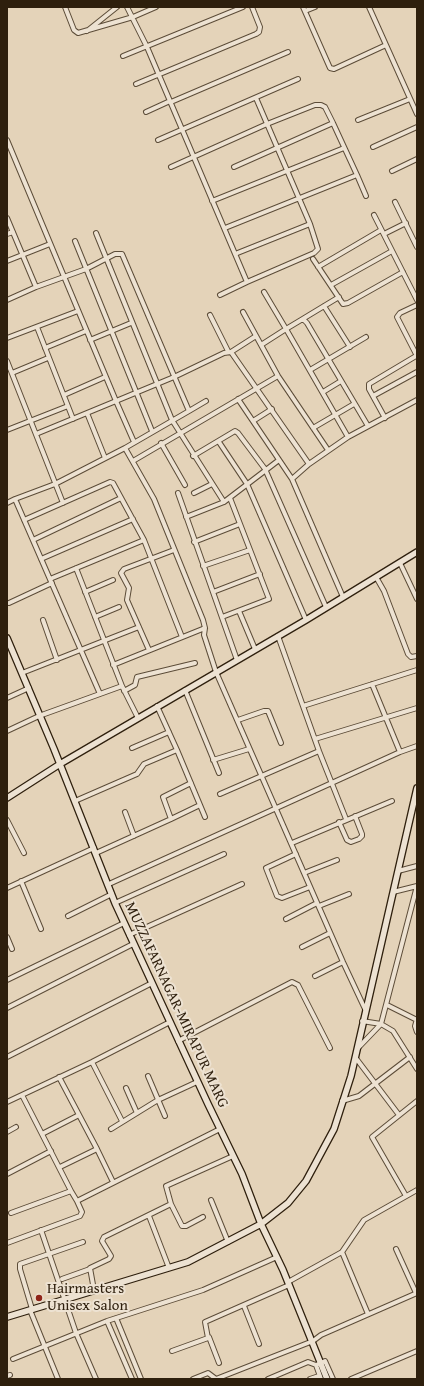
<!DOCTYPE html>
<html>
<head>
<meta charset="utf-8">
<style>
	body { margin:0 }
	#map { position:relative; width:424px; height:1386px; overflow:hidden; background:#e4d3b9; font-family:"Gentium Book Plus",serif }
	canvas { display:block }
	.frame { position:absolute; inset:0; border:8px solid #2e1f0d; pointer-events:none }
</style>
</head>
<body>
<div id="map">
<canvas width="424" height="1386"></canvas>
<div class="frame"></div>
</div>
<script>
const ctx = document.querySelector('canvas').getContext('2d');
ctx.lineJoin = 'round';
const toPath = rows => new Path2D(rows.map(r => 'M' + r).join(''));
function strokePath(path, color, width, dash) { ctx.strokeStyle = color; ctx.lineWidth = width; ctx.lineCap = dash ? 'butt' : 'round'; ctx.setLineDash(dash || []); ctx.stroke(path); }
function write(font, color, halo, rows, align = 'center') {
  ctx.font = font + ' "Gentium Book Plus",serif'; ctx.lineWidth = 4; ctx.setLineDash([]); ctx.textBaseline = 'middle'; ctx.strokeStyle = halo; ctx.fillStyle = color; for (const [text, x, y, turn = 0] of rows) {
    ctx.save(); ctx.translate(x, y); ctx.rotate((+turn || 0) * Math.PI / 180); ctx.textAlign = isNaN(turn) ? turn : align; if (halo) ctx.strokeText(text, 0, 0); ctx.fillText(text, 0, 0); ctx.restore();
  }
}
const minor = toPath([
	[65,7,74,30,78,33,133,17,156,7],
	[127,7,147,47,247,282,314,253,318,249,310,224,256,98],
	[303,7,330,68,334,69,386,45],
	[369,7,417,114],
	[305,11,315,7],
	[87,31,117,7],
	[123,56,243,7],
	[136,84,256,34,259,32,260,27,252,7],
	[171,102,288,52],
	[146,112,170,101],
	[358,120,410,99],
	[7,140,116,401,174,377,224,353,231,352,309,464],
	[158,140,298,79],
	[373,147,417,127],
	[171,167,267,124,315,105,321,105,325,107,333,123],
	[392,171,417,159],
	[357,175,366,196],
	[212,201,344,148],
	[395,202,417,247],
	[374,215,417,300],
	[7,218,36,287],
	[225,228,357,175,333,123,234,167],
	[96,233,172,420,224,502],
	[7,234,13,232],
	[384,234,406,223],
	[75,241,152,431],
	[235,254,310,224],
	[313,259,343,304,348,303,403,272],
	[7,261,50,244],
	[318,267,381,230],
	[331,285,392,251],
	[220,295,247,282],
	[7,300,36,287,86,269,115,254,122,254,189,411,125,448,55,484,15,499],
	[324,306,350,347],
	[243,312,278,376,328,450],
	[210,315,228,351],
	[301,320,339,297],
	[37,327,73,419],
	[7,338,78,311],
	[90,340,131,323],
	[261,345,286,329,264,292],
	[45,348,86,331],
	[231,352,256,336],
	[417,356,397,317,400,313,417,305],
	[7,361,63,503],
	[310,370,366,337],
	[12,373,48,358],
	[323,392,341,381],
	[64,395,105,377],
	[373,396,417,372],
	[238,399,292,479,343,597],
	[189,411,206,401],
	[87,413,105,458],
	[385,418,369,389,369,384,416,356],
	[253,421,272,409],
	[313,428,354,404],
	[7,430,68,406],
	[36,434,116,401,134,442],
	[348,437,286,329,301,320,304,320,307,323,368,426],
	[219,442,247,484,306,620],
	[161,443,185,485],
	[125,448,154,499,203,620,205,628,204,635,216,672,343,962,365,1009],
	[193,456,235,431,238,433,265,469,326,607],
	[133,461,278,376],
	[292,479,309,464,348,437,417,400],
	[178,493,237,660],
	[194,493,212,484],
	[7,503,15,499,100,694],
	[186,517,224,502,279,460],
	[24,520,110,482,113,483,144,540,182,637],
	[33,540,121,498],
	[194,542,240,524],
	[41,559,133,519],
	[400,563,417,599],
	[203,566,250,550],
	[76,568,122,686,138,718],
	[376,577,384,591,408,654,411,657,417,656],
	[50,579,144,540],
	[85,592,113,580],
	[213,592,260,574],
	[9,603,52,583],
	[239,611,255,649],
	[95,617,119,607],
	[222,617,269,599,230,498],
	[43,620,57,660],
	[278,636,319,751,346,819],
	[149,650,127,600,129,588,121,573,124,569,174,550],
	[113,665,205,628],
	[22,673,139,627],
	[185,690,219,773],
	[124,691,135,685,137,677,195,663],
	[7,698,29,688],
	[303,706,417,670],
	[238,720,264,711,268,711,281,743],
	[7,731,39,716,122,686],
	[315,739,417,708],
	[132,748,169,732],
	[177,750,205,817],
	[400,752,417,746],
	[213,760,249,749],
	[191,783,163,797,171,819,200,805],
	[220,794,319,751],
	[75,801,137,774,144,764,177,750,157,706],
	[125,812,134,836],
	[7,820,24,853],
	[339,822,347,840,351,842,359,839,362,836,362,834,355,816],
	[292,843,392,801],
	[96,853,171,819],
	[296,854,266,868,277,896,282,898,310,887],
	[398,871,417,866],
	[304,873,337,860],
	[21,881,41,929],
	[109,884,400,752,372,684],
	[7,888,94,848],
	[393,892,417,886],
	[115,903,224,854],
	[319,906,349,894],
	[68,916,112,894],
	[286,919,317,903],
	[129,935,242,884],
	[7,937,12,949],
	[302,947,330,933],
	[315,976,343,962],
	[7,980,124,923],
	[387,1005,417,1020],
	[7,1008,133,944],
	[417,1019,415,1026,417,1032],
	[362,1021,381,1024,393,1031,417,1069],
	[178,1041,292,982,298,985,300,989,330,1048],
	[358,1048,381,1024,417,886],
	[7,1057,152,983],
	[355,1057,399,1115],
	[92,1062,122,1121],
	[148,1076,165,1116],
	[59,1077,97,1149,60,1167],
	[126,1088,137,1113],
	[22,1095,71,1191],
	[342,1101,359,1096,410,1057],
	[7,1102,92,1062,170,1022],
	[111,1129,158,1100,197,1082],
	[7,1132,16,1127],
	[42,1134,79,1115],
	[97,1149,113,1182],
	[7,1174,51,1151],
	[406,1196,372,1137,417,1101],
	[211,1200,228,1242],
	[11,1213,71,1191,77,1201,220,1129],
	[149,1216,169,1268],
	[203,1217,186,1226,182,1226,171,1204,166,1186,233,1156],
	[41,1230,76,1333,96,1379],
	[7,1243,80,1216,82,1212,77,1201],
	[396,1249,416,1293],
	[342,1252,368,1314],
	[62,1279,90,1269],
	[288,1282,342,1252,364,1220,417,1190],
	[94,1290,90,1268,109,1259,111,1256,102,1241,104,1237,171,1204],
	[244,1306,259,1344],
	[32,1309,20,1269,20,1264,83,1242],
	[30,1310,58,1379],
	[116,1318,141,1379],
	[107,1321,132,1379],
	[209,1337,219,1363],
	[172,1351,208,1338,205,1322,289,1285],
	[13,1359,107,1321,203,1290,277,1257],
	[7,1376,10,1375],
	[193,1379,208,1373,216,1379],
	[216,1379,313,1341,321,1335,417,1293],
	[268,1379,308,1362,316,1365],
	[310,1379,319,1376],
	[321,1379,316,1365,325,1361,333,1379],
	[351,1379,417,1351]
]);
const secondary = toPath([
	[7,638,54,749,115,903,208,1104,242,1174,261,1224,283,1270,327,1379],
	[7,798,60,764,306,620,417,552],
	[7,1317,188,1262,261,1224,288,1203,306,1181,334,1129,351,1076,417,788]
]);
const markers = [
	[39,1298,4,"#8f2418"]
];
const streetNames = [
	["MUZZAFARNAGAR-MIRAPUR MARG",176,1005,65]
];
const poiNames = [
	["Hairmasters",47,1289],
	["Unisex Salon",47,1306]
];
strokePath(minor, '#5c4c38', 6);
strokePath(secondary, '#2e1f0d', 8);
strokePath(minor, '#ede2d2', 4);
strokePath(secondary, '#ede2d2', 5.5);
for (const [x, y, r, color] of markers) { const dot = new Path2D(); dot.arc(x, y, r, 0, 2 * Math.PI); ctx.fillStyle = color; ctx.fill(dot); strokePath(dot, '#ede2d2', 1.5); }
write('15px', '#2e1f0d', '#ede2d2', streetNames);
write('15px', '#2e1f0d', '#ede2d2', poiNames, 'left');
</script>
</body>
</html>
